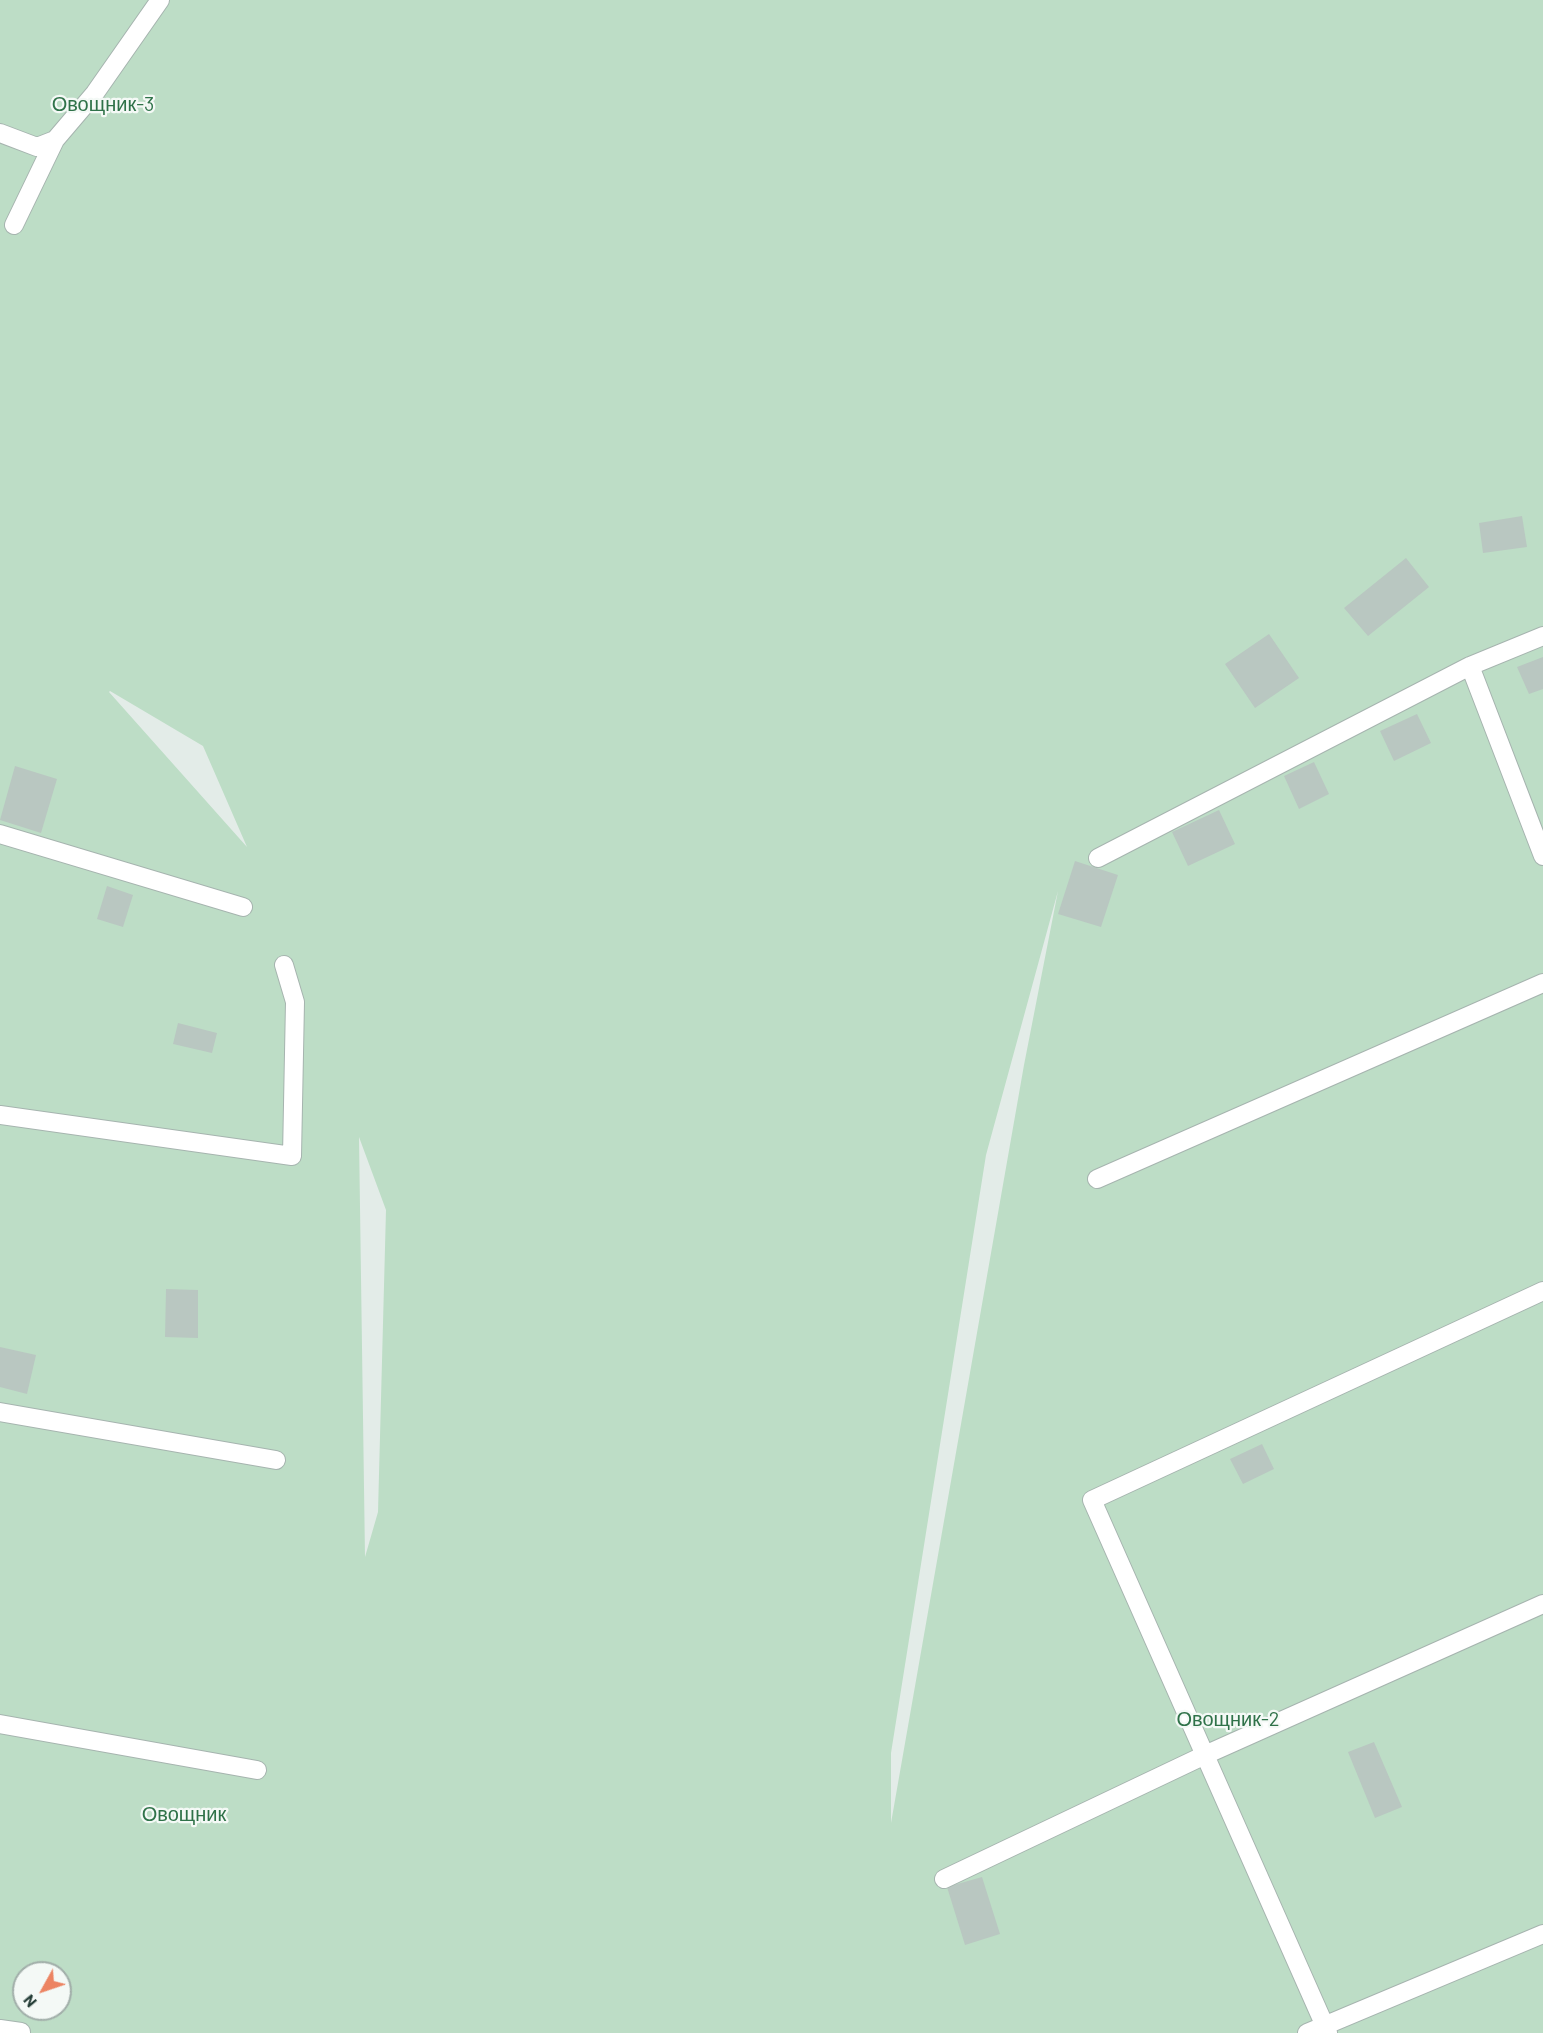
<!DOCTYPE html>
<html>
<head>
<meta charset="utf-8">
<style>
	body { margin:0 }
	#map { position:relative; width:1543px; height:2033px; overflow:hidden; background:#e3ece8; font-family:Barlow,sans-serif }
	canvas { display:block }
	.north { position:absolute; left:12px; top:1961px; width:60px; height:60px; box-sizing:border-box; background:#f4f9f6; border:2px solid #a1aea9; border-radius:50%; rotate:230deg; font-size:16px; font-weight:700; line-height:24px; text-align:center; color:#243d36 }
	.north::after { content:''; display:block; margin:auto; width:21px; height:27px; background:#ec8462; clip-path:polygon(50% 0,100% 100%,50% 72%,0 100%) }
</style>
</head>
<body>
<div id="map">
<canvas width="1543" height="2033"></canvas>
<div class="north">N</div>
</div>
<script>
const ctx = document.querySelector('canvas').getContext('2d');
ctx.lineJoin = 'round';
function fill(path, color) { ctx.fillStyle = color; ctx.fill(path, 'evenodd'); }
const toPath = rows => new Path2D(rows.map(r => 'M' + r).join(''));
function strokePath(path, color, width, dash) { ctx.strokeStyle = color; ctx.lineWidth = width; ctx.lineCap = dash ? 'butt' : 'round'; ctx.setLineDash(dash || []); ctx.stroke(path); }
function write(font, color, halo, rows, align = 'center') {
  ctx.font = font + ' Barlow,sans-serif'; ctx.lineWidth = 4.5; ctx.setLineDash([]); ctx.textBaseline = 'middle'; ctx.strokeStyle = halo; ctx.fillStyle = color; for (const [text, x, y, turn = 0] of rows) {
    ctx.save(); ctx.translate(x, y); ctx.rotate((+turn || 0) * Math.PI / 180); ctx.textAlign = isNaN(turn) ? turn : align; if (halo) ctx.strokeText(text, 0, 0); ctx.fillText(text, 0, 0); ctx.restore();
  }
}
const green = toPath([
	[0,0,1543,0,1543,2033,0,2033],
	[110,691,203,746,247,847,109,692],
	[1058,891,1024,1065,891,1823,891,1753,986,1155],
	[359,1137,386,1210,378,1512,365,1557],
	[24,1973,60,1973,60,2009,24,2009]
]);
const building = toPath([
	[1522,516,1527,547,1483,553,1479,523],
	[1406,558,1429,587,1368,636,1344,608],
	[1269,634,1299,678,1255,708,1225,664],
	[1543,657,1543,689,1529,694,1517,667],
	[1417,714,1431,743,1394,761,1380,731],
	[1314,762,1329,794,1299,809,1284,776],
	[15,766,57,779,41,833,0,820],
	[1219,810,1235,844,1188,866,1172,832],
	[1075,861,1118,875,1101,927,1058,914],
	[107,886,133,895,123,927,97,919],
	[178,1023,217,1033,212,1053,173,1044],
	[166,1289,198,1290,198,1338,165,1337],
	[0,1347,36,1355,27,1394,0,1387],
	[1262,1444,1274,1469,1243,1484,1230,1459],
	[1374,1742,1402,1807,1375,1818,1348,1752],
	[982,1877,1000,1934,965,1945,947,1887]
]);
const service = toPath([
	[0,133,37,147,55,140],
	[14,225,55,140,95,93,160,0],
	[1470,666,1543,856],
	[0,834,243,907],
	[1098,858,1470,666,1543,636],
	[0,1115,292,1156,295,1002,284,965],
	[1097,1179,1543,983],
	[0,1412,276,1460],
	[0,1724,257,1770],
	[944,1879,1205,1755,1543,1604],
	[0,2029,21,2032],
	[1307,2033,1543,1934],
	[1328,2033,1092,1500,1543,1291]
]);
const parkNames = [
	["Овощник-3",103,104],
	["Овощник-2",1228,1719],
	["Овощник",184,1814]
];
fill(green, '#bdddc6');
fill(building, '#b9c7c1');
strokePath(service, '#a6b4af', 20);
strokePath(service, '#fff', 18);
write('20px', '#2f7249', '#f4f9f6', parkNames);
</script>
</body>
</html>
